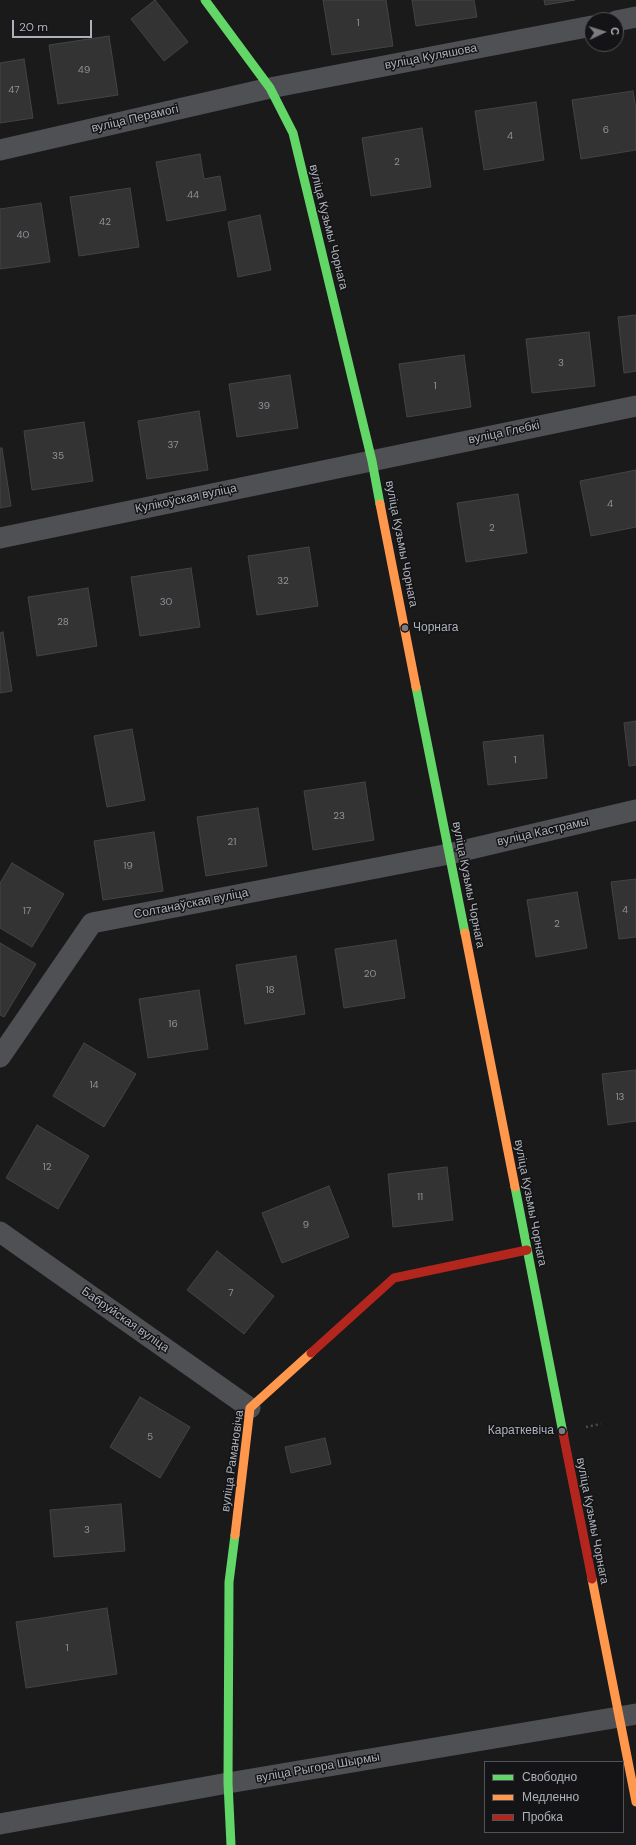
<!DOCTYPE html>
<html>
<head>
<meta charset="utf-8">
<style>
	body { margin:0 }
	#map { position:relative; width:636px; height:1845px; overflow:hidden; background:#1a1a1a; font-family:"DM Sans",sans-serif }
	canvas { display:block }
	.legend { position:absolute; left:484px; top:1761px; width:140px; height:72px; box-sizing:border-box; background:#141416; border:1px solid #515358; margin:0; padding:5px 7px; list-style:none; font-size:12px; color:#adb1ba }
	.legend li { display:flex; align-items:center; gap:8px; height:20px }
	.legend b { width:20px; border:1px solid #515358 }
	.north { position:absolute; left:584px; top:12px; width:40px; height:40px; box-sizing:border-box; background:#141416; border:1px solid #515358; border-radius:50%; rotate:86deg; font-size:11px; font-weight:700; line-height:16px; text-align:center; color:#adb1ba }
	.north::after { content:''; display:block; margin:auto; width:14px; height:18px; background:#7a7c82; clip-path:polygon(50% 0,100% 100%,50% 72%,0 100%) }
	.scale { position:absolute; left:12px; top:20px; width:80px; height:18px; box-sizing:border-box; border:2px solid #adb1ba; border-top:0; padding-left:5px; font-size:12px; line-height:14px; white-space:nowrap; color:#adb1ba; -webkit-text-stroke:3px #141416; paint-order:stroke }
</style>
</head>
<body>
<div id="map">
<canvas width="636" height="1845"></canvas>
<ul class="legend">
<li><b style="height:5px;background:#63d668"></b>Свободно</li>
<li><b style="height:5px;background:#ff974d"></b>Медленно</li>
<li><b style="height:5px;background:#b3261e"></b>Пробка</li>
</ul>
<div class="north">С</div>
<div class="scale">20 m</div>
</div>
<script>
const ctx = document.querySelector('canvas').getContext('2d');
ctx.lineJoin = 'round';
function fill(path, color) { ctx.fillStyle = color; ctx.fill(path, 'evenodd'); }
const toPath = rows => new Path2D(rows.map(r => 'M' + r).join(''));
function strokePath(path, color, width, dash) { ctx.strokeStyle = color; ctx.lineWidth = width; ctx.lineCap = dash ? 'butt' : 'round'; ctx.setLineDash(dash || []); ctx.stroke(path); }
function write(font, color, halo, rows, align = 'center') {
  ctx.font = font + ' "DM Sans",sans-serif'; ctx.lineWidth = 3; ctx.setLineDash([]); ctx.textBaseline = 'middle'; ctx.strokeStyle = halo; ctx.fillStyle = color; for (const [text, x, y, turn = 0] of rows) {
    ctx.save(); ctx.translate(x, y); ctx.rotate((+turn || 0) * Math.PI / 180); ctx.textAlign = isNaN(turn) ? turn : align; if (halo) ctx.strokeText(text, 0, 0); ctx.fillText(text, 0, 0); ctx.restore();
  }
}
const building = toPath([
	[155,0,188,42,164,61,131,19,155,0],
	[323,0,386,0,393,46,332,55,323,0],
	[412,0,474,0,477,17,416,26,412,0],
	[544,0,575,0,545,5,544,0],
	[109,36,118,95,58,104,49,45,109,36],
	[24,59,33,118,0,123,0,63,24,59],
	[633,91,636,110,636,150,581,159,572,100,633,91],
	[536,102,544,160,484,170,475,111,536,102],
	[422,128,431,187,371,196,362,138,422,128],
	[200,154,204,179,220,176,226,210,167,221,156,162,200,154],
	[130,188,139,247,79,256,70,197,130,188],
	[41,203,50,262,0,269,0,209,41,203],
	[260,215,271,270,238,277,228,222,260,215],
	[636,315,636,371,624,373,618,317,636,315],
	[589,332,595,386,532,393,526,339,589,332],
	[464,355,471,407,407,417,399,364,464,355],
	[290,375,298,428,237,437,229,384,290,375],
	[199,411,208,470,147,479,138,421,199,411],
	[84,422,93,481,32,490,24,431,84,422],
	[0,448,2,448,11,506,0,508,0,448],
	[636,470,636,527,591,536,580,481,636,470],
	[518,494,527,553,466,562,457,503,518,494],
	[309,547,318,606,257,615,248,556,309,547],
	[191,568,200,627,140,636,131,577,191,568],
	[88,588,97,646,37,656,28,597,88,588],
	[3,632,12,691,0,693,0,633,3,632],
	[636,721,636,765,629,766,624,723,636,721],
	[132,729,145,800,107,807,94,736,132,729],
	[543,735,547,778,488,785,483,742,543,735],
	[365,782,374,840,313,850,304,791,365,782],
	[258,808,267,866,206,876,197,817,258,808],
	[154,832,163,891,103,900,94,841,154,832],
	[12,863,64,894,32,947,0,928,0,883,12,863],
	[636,879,636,937,619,939,611,882,636,879],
	[577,892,587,948,536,957,527,900,577,892],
	[396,940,405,998,344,1008,335,949,396,940],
	[0,943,36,964,4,1017,0,1015,0,943],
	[296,956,305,1014,245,1024,236,965,296,956],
	[199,990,208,1049,148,1058,139,999,199,990],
	[84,1043,136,1074,104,1127,53,1096,84,1043],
	[636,1070,636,1121,608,1125,602,1074,636,1070],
	[37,1125,89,1156,58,1209,6,1178,37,1125],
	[447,1167,453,1220,393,1227,388,1174,447,1167],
	[329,1186,349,1237,282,1263,262,1213,329,1186],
	[217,1251,274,1296,244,1334,187,1290,217,1251],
	[140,1397,190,1427,160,1478,110,1447,140,1397],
	[325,1438,331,1464,291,1473,285,1447,325,1438],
	[121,1504,125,1551,54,1557,50,1510,121,1504],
	[107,1608,117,1674,26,1688,16,1622,107,1608]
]);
const path = toPath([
	[586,1427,601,1424]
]);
const street = toPath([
	[616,21,636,17],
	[0,150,270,88,592,26],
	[0,538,636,406],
	[0,1057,92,923,449,854,636,810],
	[0,1232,250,1408],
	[0,1824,228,1783,636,1714]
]);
const fast = toPath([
	[205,0,270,88,293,133,372,461,380,504],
	[416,687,465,933],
	[515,1187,563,1433],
	[231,1845,228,1783,229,1582,235,1535]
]);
const slow = toPath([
	[380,504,416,687],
	[465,933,515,1187],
	[235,1535,250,1408,311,1353],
	[592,1579,636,1802]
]);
const jam = toPath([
	[311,1353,394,1278,527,1250],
	[563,1433,592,1579]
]);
const markers = [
	[405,628,4,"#7a7c82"],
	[562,1431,4,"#7a7c82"]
];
const numberNames = [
	["1",358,23],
	["49",84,70],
	["47",14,90],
	["6",606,130],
	["4",510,136],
	["2",397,162],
	["44",193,195],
	["42",105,222],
	["40",23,235],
	["3",561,363],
	["1",435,386],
	["39",264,406],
	["37",173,445],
	["35",58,456],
	["4",610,504],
	["2",492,528],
	["32",283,581],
	["30",166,602],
	["28",63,622],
	["1",515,760],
	["23",339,816],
	["21",232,842],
	["19",128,866],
	["4",625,910],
	["17",27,911],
	["2",557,924],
	["20",370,974],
	["18",270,990],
	["16",173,1024],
	["14",94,1085],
	["13",620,1097],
	["12",47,1167],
	["11",420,1197],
	["9",306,1225],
	["7",231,1293],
	["5",150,1437],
	["3",87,1530],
	["1",67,1648]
];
const streetNames = [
	["вуліца Куляшова",431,57,-11],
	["вуліца Перамогі",135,119,-13],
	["вуліца Кузьмы Чорнага",328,227,76],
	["вуліца Глебкі",504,433,-12],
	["Кулікоўская вуліца",186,499,-12],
	["вуліца Кузьмы Чорнага",401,544,79],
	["вуліца Кастрамы",543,832,-13],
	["вуліца Кузьмы Чорнага",468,885,79],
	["Солтанаўская вуліца",191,904,-11],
	["вуліца Кузьмы Чорнага",530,1203,79],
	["Бабруйская вуліца",125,1320,35],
	["вуліца Рамановіча",233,1461,-82],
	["вуліца Кузьмы Чорнага",592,1521,79],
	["вуліца Рыгора Шырмы",318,1768,-10]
];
const poiNames = [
	["Чорнага",413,628],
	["Караткевіча",554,1431,"right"]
];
fill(building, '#333334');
strokePath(building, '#434446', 1);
strokePath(path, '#4a4c4e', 2.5, [2, 3]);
strokePath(street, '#4f5053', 21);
strokePath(fast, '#63d668', 9);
strokePath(slow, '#ff974d', 9);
strokePath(jam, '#b3261e', 9);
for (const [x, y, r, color] of markers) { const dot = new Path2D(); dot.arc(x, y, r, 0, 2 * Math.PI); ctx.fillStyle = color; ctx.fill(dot); strokePath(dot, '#141416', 1.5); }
write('10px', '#8e9298', null, numberNames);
write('12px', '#adb1ba', '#141416', streetNames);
write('12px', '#adb1ba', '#141416', poiNames, 'left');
</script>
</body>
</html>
